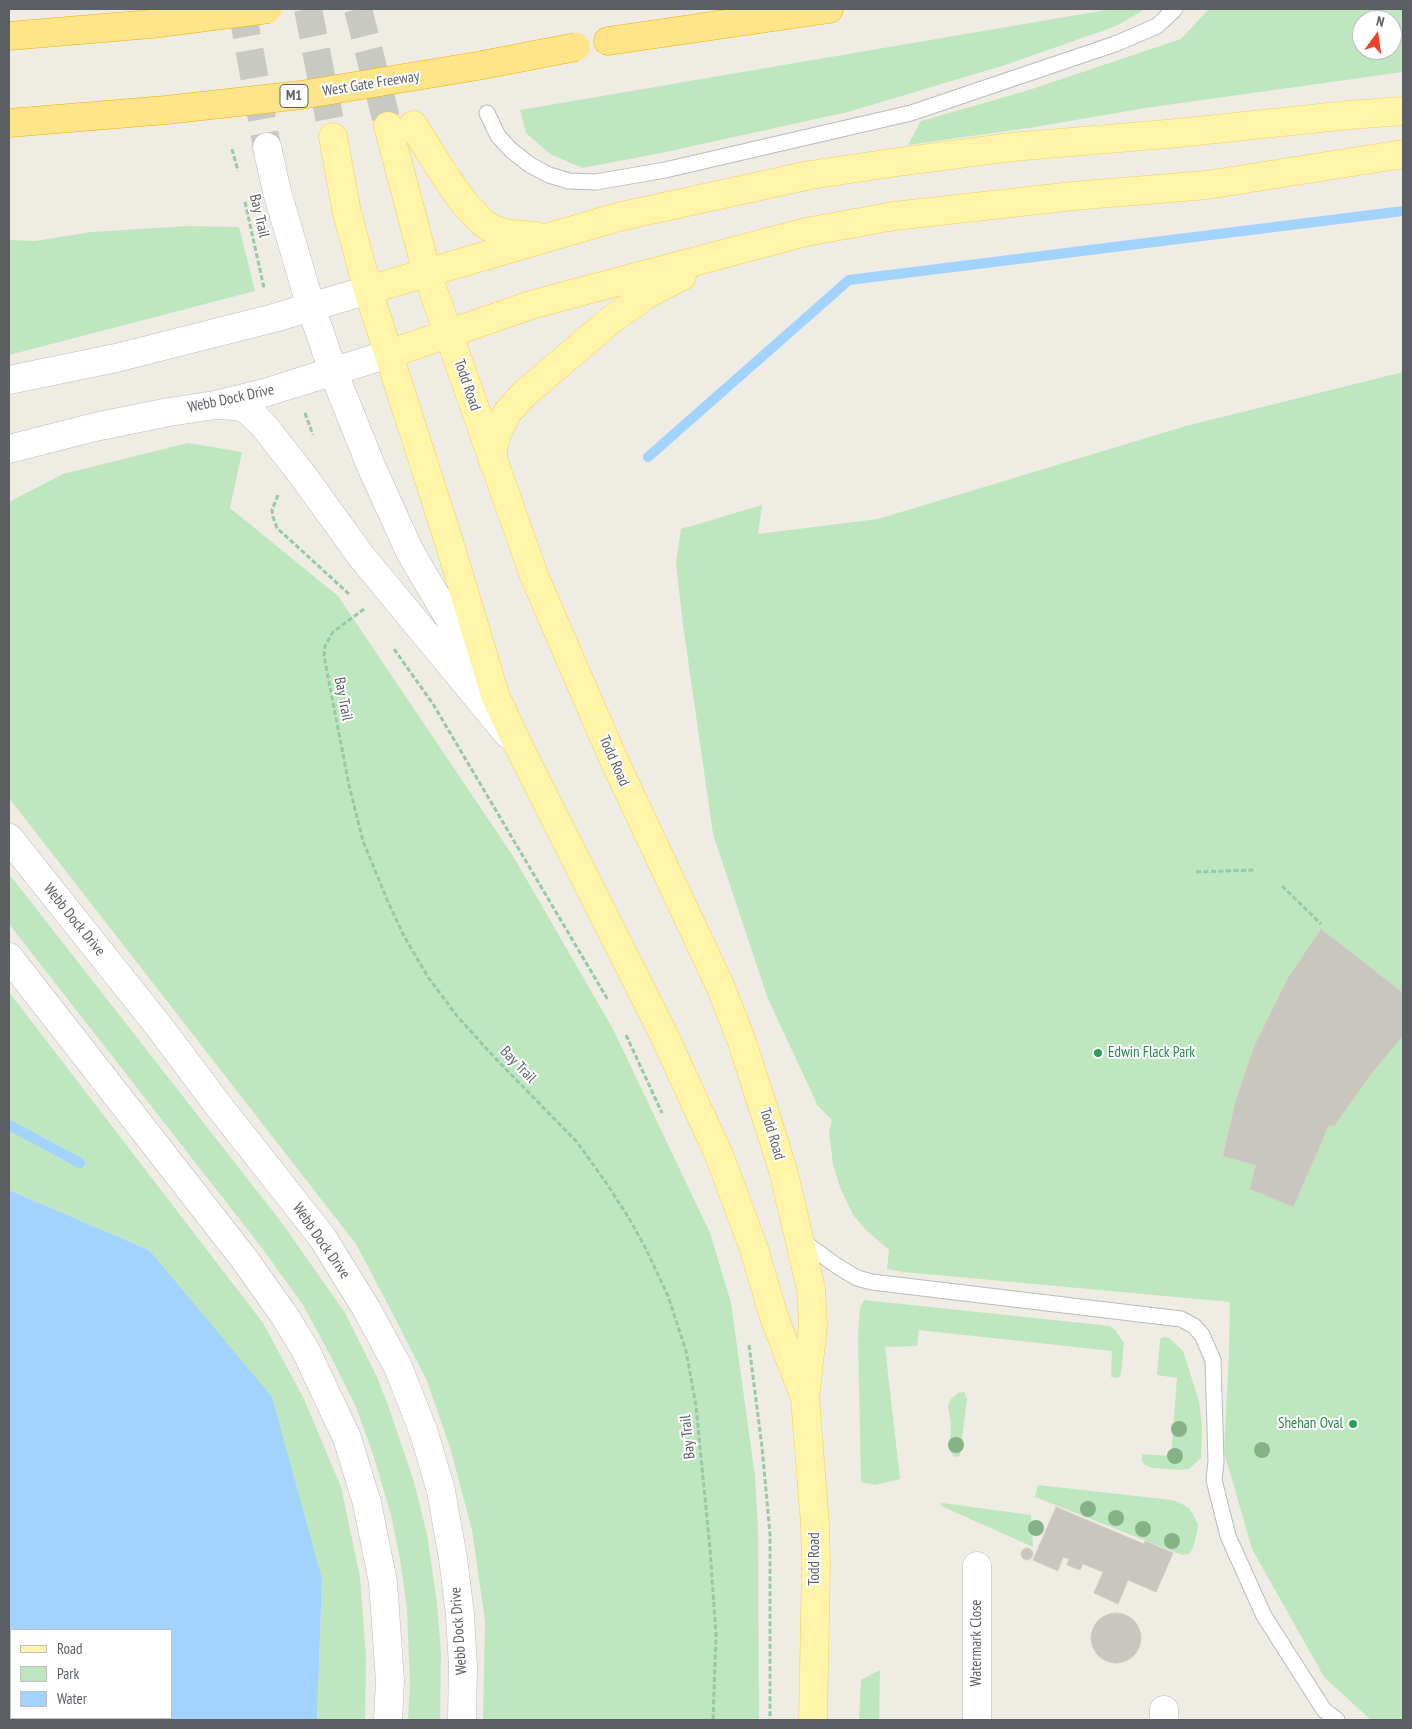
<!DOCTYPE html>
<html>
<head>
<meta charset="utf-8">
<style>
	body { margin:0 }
	#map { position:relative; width:1412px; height:1729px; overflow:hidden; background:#eeece3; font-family:"PT Sans Narrow",sans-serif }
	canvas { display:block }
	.frame { position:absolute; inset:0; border:10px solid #5b5f64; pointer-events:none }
	.legend { position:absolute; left:10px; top:1629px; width:162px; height:90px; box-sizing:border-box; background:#fff; border:1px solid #bdbfc1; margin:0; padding:6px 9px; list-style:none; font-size:15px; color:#5b5f64 }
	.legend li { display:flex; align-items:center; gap:10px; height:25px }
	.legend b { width:25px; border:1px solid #bdbfc1 }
	.north { position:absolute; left:1352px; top:10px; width:50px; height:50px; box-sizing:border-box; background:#fff; border:1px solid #bdbfc1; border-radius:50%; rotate:14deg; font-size:14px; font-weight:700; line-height:20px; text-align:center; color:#5b5f64 }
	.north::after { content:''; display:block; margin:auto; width:18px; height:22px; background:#ef3f28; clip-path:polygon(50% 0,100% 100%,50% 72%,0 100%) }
</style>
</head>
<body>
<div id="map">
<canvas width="1412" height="1729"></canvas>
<div class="frame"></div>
<ul class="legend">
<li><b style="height:6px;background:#fff4a7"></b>Road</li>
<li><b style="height:14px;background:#bee7c0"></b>Park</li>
<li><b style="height:14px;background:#a2d3ff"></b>Water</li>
</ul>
<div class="north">N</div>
</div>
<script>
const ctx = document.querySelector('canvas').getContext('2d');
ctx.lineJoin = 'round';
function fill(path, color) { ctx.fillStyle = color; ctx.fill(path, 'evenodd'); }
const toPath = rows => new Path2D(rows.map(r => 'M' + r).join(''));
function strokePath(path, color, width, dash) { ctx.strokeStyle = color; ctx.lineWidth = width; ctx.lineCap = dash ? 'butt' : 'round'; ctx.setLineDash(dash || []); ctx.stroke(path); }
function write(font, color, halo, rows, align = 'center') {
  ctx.font = font + ' "PT Sans Narrow",sans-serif'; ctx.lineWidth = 4; ctx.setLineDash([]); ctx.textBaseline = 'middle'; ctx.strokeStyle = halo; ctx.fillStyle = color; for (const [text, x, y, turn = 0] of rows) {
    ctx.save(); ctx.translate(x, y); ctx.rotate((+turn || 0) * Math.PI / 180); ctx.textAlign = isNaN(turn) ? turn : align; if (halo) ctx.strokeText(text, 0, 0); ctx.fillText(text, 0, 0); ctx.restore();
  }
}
const green = toPath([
	[1112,9,1144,10,1116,26,1005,65,848,112,661,153,582,168,550,154,526,133,520,110],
	[1209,9,1403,9,1403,72,1145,108,1035,127,908,145,921,121,1026,91,1181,39],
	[1362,20,1392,20,1392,50,1362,50],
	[187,226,239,227,255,291,9,355,9,240,35,241,91,232],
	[1403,372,1403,1720,1371,1720,1324,1677,1252,1549,1224,1452,1229,1353,1230,1302,904,1272,887,1269,889,1250,865,1229,853,1215,840,1187,833,1164,829,1132,832,1120,818,1106,768,999,713,834,683,625,676,563,681,529,762,505,758,534,878,519,1186,426],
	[188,443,242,452,230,508,338,596,513,856,613,1029,710,1233,731,1303,755,1476,758,1530,759,1720,483,1720,485,1621,472,1530,450,1447,427,1381,395,1318,356,1244,9,798,9,502,63,474],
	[9,874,282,1223,345,1313,377,1377,389,1408,414,1482,427,1534,437,1603,441,1652,440,1720,408,1720,410,1684,407,1609,400,1559,391,1515,374,1457,356,1407,330,1355,303,1305,262,1248,9,924],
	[9,992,263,1323,304,1399,341,1487,360,1577,366,1657,365,1720,317,1720,322,1579,149,1250,9,1190],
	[864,1300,1110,1326,1116,1331,1124,1343,1121,1374,1118,1378,1111,1377,1112,1351,919,1330,917,1346,885,1347,900,1479,875,1485,861,1482,858,1336,860,1308],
	[1164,1337,1169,1338,1183,1351,1199,1401,1202,1426,1201,1458,1189,1469,1180,1470,1152,1468,1145,1465,1142,1461,1142,1454,1171,1456,1177,1378,1157,1375,1160,1339],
	[964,1392,967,1399,960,1456,954,1457,950,1451,951,1424,948,1406,951,1399,958,1393],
	[1038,1485,1172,1500,1182,1504,1190,1509,1198,1524,1197,1532,1193,1548,1189,1554,1182,1555,1035,1497],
	[942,1503,1031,1515,1033,1547,941,1506],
	[880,1670,879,1720,859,1720,861,1680]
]);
const water = toPath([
	[9,1190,149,1250,272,1397,322,1579,317,1720,9,1720],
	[11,1630,171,1630,171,1718,11,1718]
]);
const stream = toPath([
	[648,457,849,280,1403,211],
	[9,1125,80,1163]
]);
const building = toPath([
	[1321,929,1403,993,1403,1036,1374,1070,1334,1126,1329,1125,1293,1207,1250,1189,1256,1165,1223,1156,1236,1100,1254,1047,1288,978,1321,929],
	[1056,1507,1144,1544,1145,1541,1173,1553,1156,1592,1128,1580,1118,1604,1094,1593,1103,1572,1083,1564,1080,1570,1067,1565,1069,1559,1063,1557,1058,1571,1033,1560,1056,1507],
	'1021 1554a6 6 0 1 1 12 0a6 6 0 1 1-12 0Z',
	'1091 1638a25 25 0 1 1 50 0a25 25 0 1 1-50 0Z'
]);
const secondaryTunnel = toPath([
	[242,9,267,147]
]);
const primaryTunnel = toPath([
	[308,9,333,137],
	[358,9,388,126]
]);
const path = toPath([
	[232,149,238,171],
	[245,202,264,288],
	[305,413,313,435],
	[278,495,272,510,273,517,277,528,349,594],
	[364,609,333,632,325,646,324,656,349,785,363,841,388,902,404,936,428,977,457,1016,495,1058,577,1142,607,1184,630,1220,646,1249,668,1296,686,1351,696,1406,710,1549,716,1635,713,1720],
	[394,649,433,704,608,1000],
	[1196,872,1255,870],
	[1282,886,1321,924],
	[626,1035,662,1113],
	[749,1345,762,1447,770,1534,770,1720]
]);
const lane = toPath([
	[487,113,498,136,511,150,530,165,549,175,569,181,596,182,665,170,911,113,1115,44,1157,26,1175,9],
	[800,1239,837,1266,857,1278,872,1282,1181,1319,1194,1326,1202,1335,1213,1360,1216,1461,1214,1480,1228,1536,1264,1616,1324,1710,1337,1720]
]);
const street = toPath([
	[1164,1710,1164,1720],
	[977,1720,977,1566]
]);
const secondary = toPath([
	[267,147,277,192,311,307,333,371,371,466,410,552,485,679],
	[9,380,116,358,274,318,368,290],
	[215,405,237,406,248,410,264,426,301,473,361,556,508,734],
	[9,449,95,427,169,412,215,405,264,393,389,354],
	[9,838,161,1029,218,1105,322,1237,366,1308,398,1367,424,1433,441,1491,453,1558,460,1615,463,1666,462,1720],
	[9,957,245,1260,284,1315,305,1349,347,1438,367,1503,383,1582,390,1681,388,1720]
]);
const primary = toPath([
	[413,125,445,176,465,204,484,224,495,230,510,234,536,236],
	[388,126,427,273,535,578,613,758,721,988,742,1042,783,1170,811,1289,813,1326,805,1398,815,1524,816,1565,813,1720],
	[333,137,347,213,368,290,449,542,495,695,519,747,663,1033,719,1155,754,1249,774,1317,804,1395],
	[368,290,618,217,810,175,898,162,1012,147,1178,133,1349,115,1403,111],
	[389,354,534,304,806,232,894,216,1073,196,1207,185,1403,154],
	[493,462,493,448,498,431,507,413,524,394,611,320,649,293,682,276]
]);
const highway = toPath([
	[608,41,829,9]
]);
const highwayBridge = toPath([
	[9,36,151,24,268,9],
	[9,123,166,110,301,95,477,66,576,47]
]);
const trees = [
	[1179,1429],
	[956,1445],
	[1262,1450],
	[1175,1456],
	[1088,1509],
	[1116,1518],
	[1036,1528],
	[1143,1529],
	[1172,1541]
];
const markers = [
	[1098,1053,5,"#2e9e5b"],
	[1353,1424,5,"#2e9e5b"]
];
const shields = [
	[294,96,28]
];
const shieldNames = [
	["M1",294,96]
];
const streetNames = [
	["West Gate Freeway",371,84,-9],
	["Bay Trail",259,216,77],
	["Todd Road",467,385,71],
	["Webb Dock Drive",231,399,-12],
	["Bay Trail",343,699,79],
	["Todd Road",614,761,66],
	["Webb Dock Drive",74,920,51],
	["Bay Trail",518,1065,46],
	["Todd Road",772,1134,73],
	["Webb Dock Drive",321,1241,55],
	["Bay Trail",688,1437,-96],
	["Todd Road",815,1559,-90],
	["Webb Dock Drive",459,1631,-94],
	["Watermark Close",977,1643,-90]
];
const leisureNames = [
	["Edwin Flack Park",1108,1053],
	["Shehan Oval",1343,1424,"right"]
];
fill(green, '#bee7c0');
fill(water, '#a2d3ff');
strokePath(stream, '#a2d3ff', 10);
fill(building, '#c9c6c0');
strokePath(building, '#d3cec1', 1);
strokePath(secondaryTunnel, '#c9c9c3', 28, [28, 14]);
strokePath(primaryTunnel, '#c9c9c3', 28, [28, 14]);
strokePath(lane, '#b8bbc0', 17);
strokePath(street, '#b8bbc0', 29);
strokePath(secondary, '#b8bcc2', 29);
strokePath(primary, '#f6cf54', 29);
strokePath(highway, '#f1af00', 29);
strokePath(path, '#97c8a7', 3, [5, 2.5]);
strokePath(lane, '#fff', 15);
strokePath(street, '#fff', 28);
strokePath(secondary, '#fff', 28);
strokePath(primary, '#fff4a7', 28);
strokePath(highway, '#ffe589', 28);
strokePath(highwayBridge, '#f1af00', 29, []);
strokePath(highwayBridge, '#ffe589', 28);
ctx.fillStyle = '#86b385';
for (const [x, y] of trees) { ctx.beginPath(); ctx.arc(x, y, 8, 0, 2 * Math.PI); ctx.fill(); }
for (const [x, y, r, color] of markers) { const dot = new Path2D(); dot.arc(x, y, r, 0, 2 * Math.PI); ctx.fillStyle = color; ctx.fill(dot); strokePath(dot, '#fff', 2); }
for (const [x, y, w] of shields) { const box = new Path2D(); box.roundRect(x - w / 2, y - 11.5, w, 23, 4); ctx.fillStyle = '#fff'; ctx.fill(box); strokePath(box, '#5b5f64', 1); }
write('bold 14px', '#5b5f64', null, shieldNames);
write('15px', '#5b5f64', '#fff', streetNames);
write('15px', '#27864d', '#fff', leisureNames, 'left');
</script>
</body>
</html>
